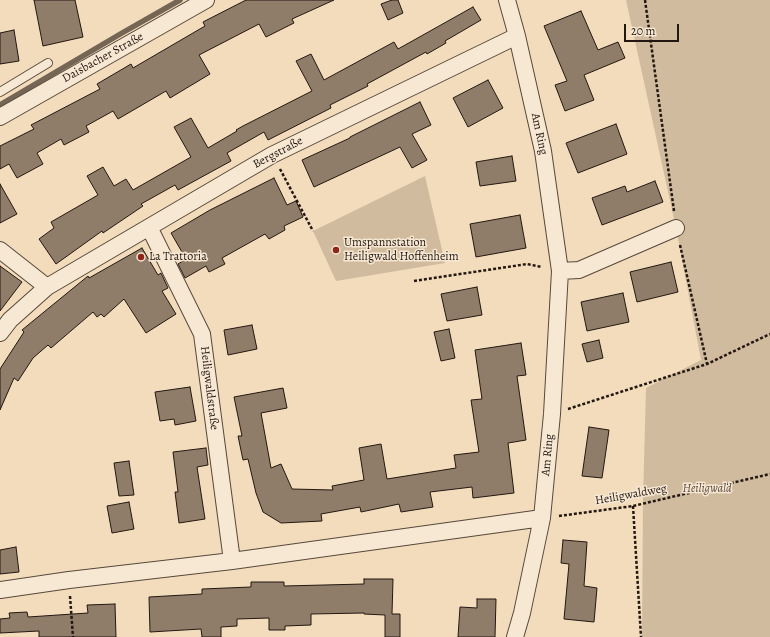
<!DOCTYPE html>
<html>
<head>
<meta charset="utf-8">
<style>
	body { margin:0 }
	#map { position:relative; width:770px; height:637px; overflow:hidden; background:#f3dcbb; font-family:Alegreya,serif }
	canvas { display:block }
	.scale { position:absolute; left:624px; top:24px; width:55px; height:18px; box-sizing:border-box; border:2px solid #231711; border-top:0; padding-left:5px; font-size:12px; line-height:14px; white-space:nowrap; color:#231711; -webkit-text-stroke:3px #f7e8d3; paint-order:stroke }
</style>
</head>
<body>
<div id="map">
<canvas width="770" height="637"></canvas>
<div class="scale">20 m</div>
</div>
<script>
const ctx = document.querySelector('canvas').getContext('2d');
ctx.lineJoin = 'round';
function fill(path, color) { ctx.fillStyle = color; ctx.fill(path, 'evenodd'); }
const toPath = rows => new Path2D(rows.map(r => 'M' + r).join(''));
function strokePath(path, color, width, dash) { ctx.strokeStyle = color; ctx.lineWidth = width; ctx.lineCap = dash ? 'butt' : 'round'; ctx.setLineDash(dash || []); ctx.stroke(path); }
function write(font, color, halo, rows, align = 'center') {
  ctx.font = font + ' Alegreya,serif'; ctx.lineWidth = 3; ctx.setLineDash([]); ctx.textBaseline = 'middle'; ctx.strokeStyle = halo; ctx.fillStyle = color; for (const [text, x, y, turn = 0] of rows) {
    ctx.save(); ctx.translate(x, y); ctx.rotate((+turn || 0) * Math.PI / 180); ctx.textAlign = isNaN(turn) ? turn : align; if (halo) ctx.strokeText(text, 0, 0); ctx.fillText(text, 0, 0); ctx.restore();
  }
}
const green = toPath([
	[626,0,770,0,770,637,642,637,643,499,646,388,701,360,676,228],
	[425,176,445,263,336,281,313,231]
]);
const stream = toPath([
	[0,105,122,33,180,0]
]);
const building = toPath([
	[34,0,75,0,83,37,43,46,34,0],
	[246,0,334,0,292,19,294,23,266,37,259,24,199,55,210,74,170,98,166,91,118,119,113,111,86,126,89,132,64,145,61,139,37,153,43,164,17,178,9,164,0,169,0,146,34,129,31,125,100,89,97,84,131,64,133,68,205,26,203,22,246,0],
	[392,0,398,0,403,13,388,20,381,4,392,0],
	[473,7,481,20,445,41,446,43,427,54,426,52,367,84,368,86,330,105,331,108,268,140,264,132,227,153,231,161,178,190,175,185,141,204,143,206,103,233,102,231,56,264,39,239,54,228,51,222,98,195,87,176,103,167,114,186,126,179,133,190,191,157,174,127,191,118,208,148,237,131,236,130,243,126,312,91,296,61,311,54,324,80,394,42,398,49,473,7],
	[581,11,598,50,618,42,625,58,584,75,594,100,565,111,555,85,567,81,544,26,581,11],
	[14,30,19,61,0,64,0,33,14,30],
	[488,80,503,108,468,127,453,98,488,80],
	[420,102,431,125,412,134,427,160,412,168,400,147,314,187,302,160,350,138,350,137,420,102],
	[616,124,627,154,578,173,566,143,616,124],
	[512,156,516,181,480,186,476,162,512,156],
	[274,178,287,205,296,201,303,217,284,226,285,230,269,239,265,234,222,258,225,264,209,272,206,266,185,278,178,264,186,259,171,233,210,210,274,178],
	[655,181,663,202,602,225,592,198,625,186,627,192,655,181],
	[0,184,17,214,0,223,0,184],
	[520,215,526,248,476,257,470,224,520,215],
	[142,248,158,275,161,273,168,288,162,291,176,314,146,333,124,299,104,317,101,314,97,317,93,312,51,348,48,345,33,358,18,381,14,378,0,410,0,369,24,332,22,330,88,276,89,278,142,248],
	[671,262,678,292,637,302,630,272,671,262],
	[0,266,22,282,0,311,0,266],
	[477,287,482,315,447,321,441,294,477,287],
	[623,293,629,322,587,331,581,302,623,293],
	[252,325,257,349,228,355,224,330,252,325],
	[449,329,455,358,441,361,434,332,449,329],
	[599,340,603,358,587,362,582,344,599,340],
	[521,343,526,375,517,376,526,440,508,443,514,493,473,498,472,487,430,492,433,507,401,512,399,504,361,512,360,507,321,514,322,521,281,523,263,512,256,493,248,459,243,460,238,436,242,436,234,397,283,388,287,408,261,413,271,468,281,464,292,489,333,490,332,486,364,480,359,448,381,444,387,479,456,468,454,455,479,452,471,400,482,399,475,350,521,343],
	[190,387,196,421,175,425,174,419,160,421,155,392,190,387],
	[589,427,609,430,602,478,582,476,589,427],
	[206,448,208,465,197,467,205,519,179,523,175,492,178,492,173,452,206,448],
	[129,461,134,495,119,496,114,463,129,461],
	[129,502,134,529,112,533,107,506,129,502],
	[563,540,587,542,584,586,597,588,594,622,564,619,569,564,561,563,563,540],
	[16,547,19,572,0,574,0,550,16,547],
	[364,579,393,579,392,614,400,614,400,637,385,637,385,615,364,614,364,613,311,614,311,625,285,626,285,630,269,630,269,618,237,619,237,626,221,627,221,637,202,637,201,629,150,632,149,597,202,594,202,589,251,587,251,582,284,582,284,586,364,584,364,579],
	[477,599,496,599,495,637,458,637,460,607,477,608,477,599],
	[115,604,116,637,39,637,39,631,0,633,0,619,10,618,9,613,27,612,28,617,88,613,87,605,115,604]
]);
const path = toPath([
	[645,0,674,211],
	[280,169,313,231],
	[680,245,707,364],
	[414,281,527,264,542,267],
	[568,409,707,364,770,334],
	[633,506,641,637],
	[559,516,633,506,770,474],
	[70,596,73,637]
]);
const service = toPath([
	[0,92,48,63]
]);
const minor = toPath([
	[507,0,517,36,543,151,560,271,552,414,542,518,522,613,515,637],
	[0,117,206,0],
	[149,227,202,334,232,561],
	[0,250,47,287],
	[560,271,579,270,676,228],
	[0,333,10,320,47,287,272,155,517,36],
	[0,590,69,580,232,561,542,518]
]);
const markers = [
	[336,250,4,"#8f2418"],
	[141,257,4,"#8f2418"]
];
const streetNames = [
	["Daisbacher Straße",103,58,-29],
	["Am Ring",539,134,78],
	["Bergstraße",278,153,-28],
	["Heiligwaldstraße",209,388,83],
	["Am Ring",548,455,-85],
	["Heiligwaldweg",631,495,-10]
];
const poiNames = [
	["Umspannstation",344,243],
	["Heiligwald Hoffenheim",344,257],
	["La Trattoria",149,257]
];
const parkNames = [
	["Heiligwald",707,489]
];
fill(green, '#d0bb9e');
strokePath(stream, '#756554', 5.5);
fill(building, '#8f7d69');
strokePath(building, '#231711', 1);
strokePath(service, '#57483c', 10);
strokePath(minor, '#57483c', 18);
strokePath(path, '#231711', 2.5, [3, 2]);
strokePath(service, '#f7e8d3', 8);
strokePath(minor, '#f7e8d3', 16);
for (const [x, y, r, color] of markers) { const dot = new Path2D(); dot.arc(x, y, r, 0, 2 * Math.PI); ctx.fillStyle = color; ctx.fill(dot); strokePath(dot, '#f7e8d3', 1.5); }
write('12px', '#231711', '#f7e8d3', streetNames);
write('12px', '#231711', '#f7e8d3', poiNames, 'left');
write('italic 12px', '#57483b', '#f7e8d3', parkNames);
</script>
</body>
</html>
